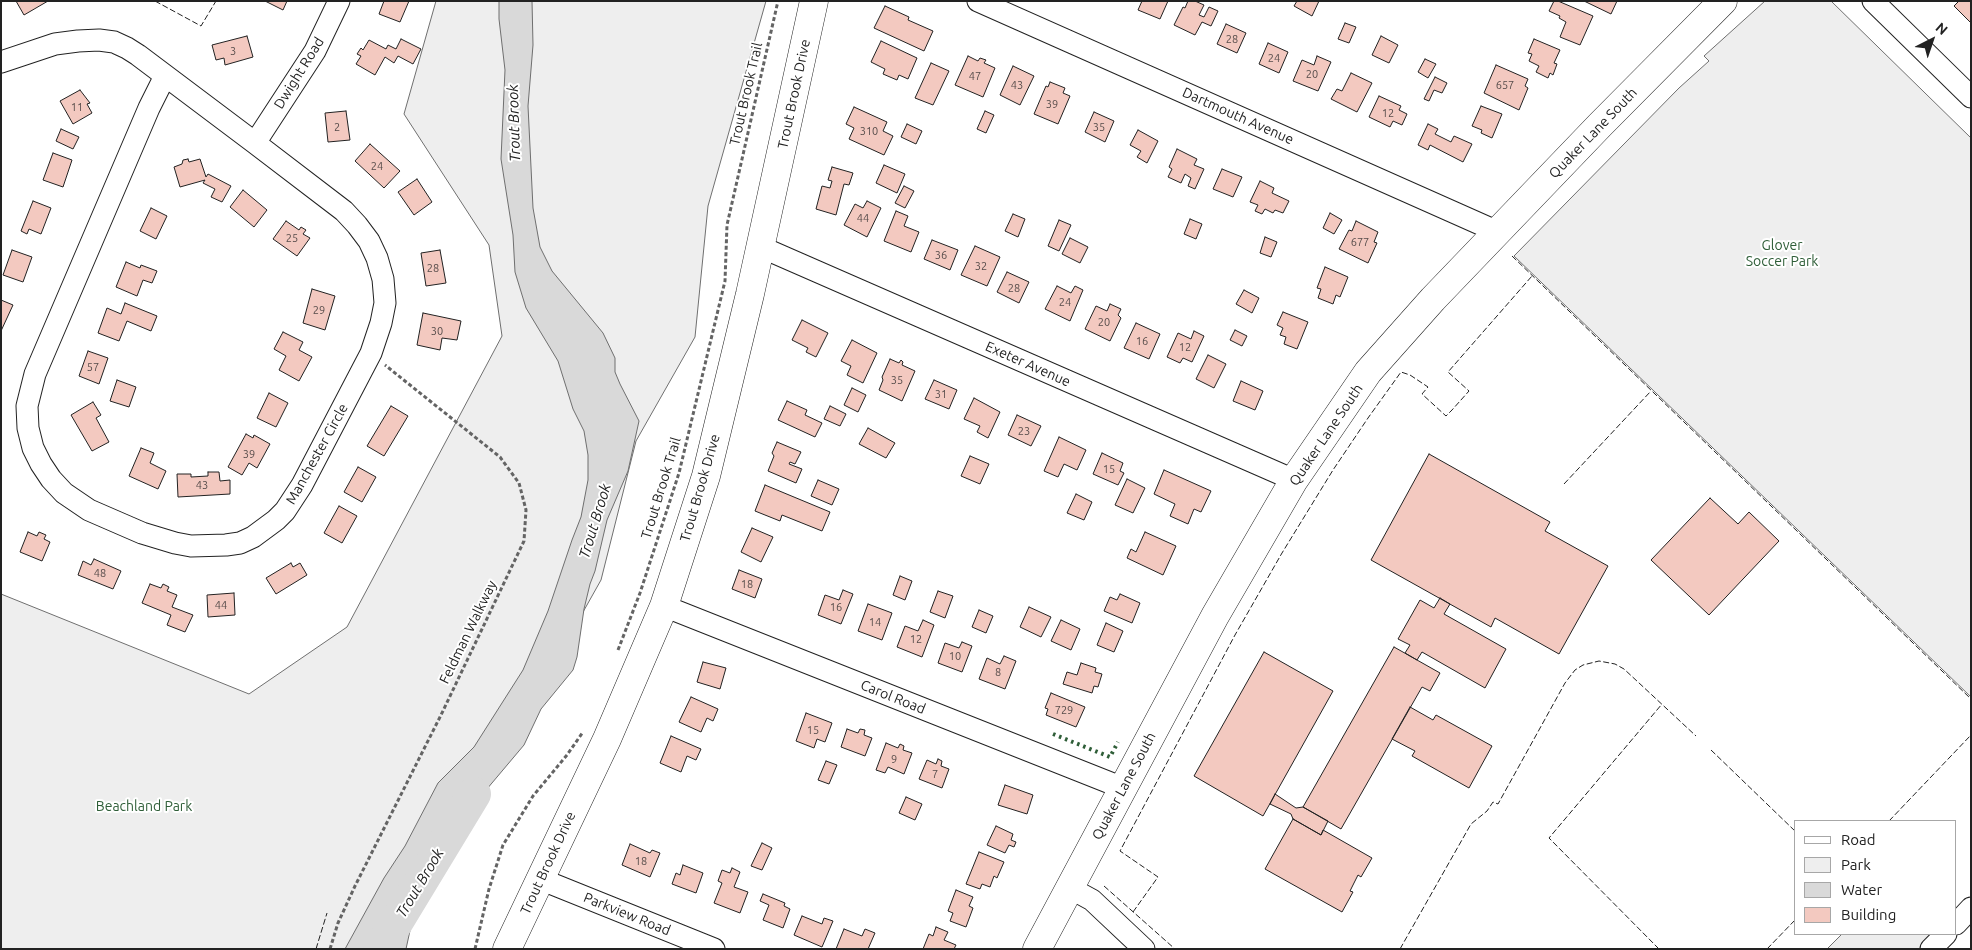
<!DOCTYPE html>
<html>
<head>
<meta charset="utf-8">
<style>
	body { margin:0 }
	#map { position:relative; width:1972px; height:950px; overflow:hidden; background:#fff; font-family:Ubuntu,sans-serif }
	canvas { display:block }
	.frame { position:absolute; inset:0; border:2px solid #222; pointer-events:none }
	.legend { position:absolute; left:1794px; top:820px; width:162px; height:115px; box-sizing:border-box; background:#fff; border:1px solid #a7a7a7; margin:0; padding:6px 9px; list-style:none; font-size:15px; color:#222 }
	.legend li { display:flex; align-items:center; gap:10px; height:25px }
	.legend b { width:25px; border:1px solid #a7a7a7 }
	.north { position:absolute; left:1907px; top:15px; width:50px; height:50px; -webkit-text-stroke:4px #fff; paint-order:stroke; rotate:41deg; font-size:14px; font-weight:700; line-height:20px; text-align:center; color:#222 }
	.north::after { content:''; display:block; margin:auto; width:18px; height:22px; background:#222; clip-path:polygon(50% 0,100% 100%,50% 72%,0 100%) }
</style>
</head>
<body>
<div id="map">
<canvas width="1972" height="950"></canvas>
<div class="frame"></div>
<ul class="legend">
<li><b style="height:6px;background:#fff"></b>Road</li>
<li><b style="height:14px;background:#eee"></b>Park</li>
<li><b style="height:14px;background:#d9d9d9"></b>Water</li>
<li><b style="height:14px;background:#f3c9c0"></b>Building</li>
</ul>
<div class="north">N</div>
</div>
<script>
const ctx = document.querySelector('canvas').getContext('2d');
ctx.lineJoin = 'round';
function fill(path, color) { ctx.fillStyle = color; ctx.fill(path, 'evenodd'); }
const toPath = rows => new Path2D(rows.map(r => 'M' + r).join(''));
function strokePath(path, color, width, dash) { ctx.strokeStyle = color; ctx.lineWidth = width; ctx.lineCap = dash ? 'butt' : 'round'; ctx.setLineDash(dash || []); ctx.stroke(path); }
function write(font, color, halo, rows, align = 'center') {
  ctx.font = font + ' Ubuntu,sans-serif'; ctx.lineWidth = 4; ctx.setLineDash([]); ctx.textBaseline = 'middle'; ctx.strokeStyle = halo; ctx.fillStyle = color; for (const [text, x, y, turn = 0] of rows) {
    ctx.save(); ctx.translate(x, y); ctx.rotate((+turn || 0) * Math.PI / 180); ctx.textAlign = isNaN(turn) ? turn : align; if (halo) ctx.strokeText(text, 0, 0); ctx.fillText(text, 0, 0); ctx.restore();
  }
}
const green = toPath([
	[436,1,766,1,708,206,695,337,636,441,601,580,418,906,388,949,1,949,1,594,249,694,347,627,502,336,489,245,404,114,436,1],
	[1765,1,1831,1,1971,138,1971,697,1514,256,1679,88,1709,61,1704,56,1765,1]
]);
const parking = toPath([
	[1842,934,1945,934,1931,949,1827,949,1842,934]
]);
const water = toPath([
	[499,1,532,1,533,45,528,106,533,208,540,247,552,271,603,333,615,358,615,372,620,384,639,421,628,471,607,520,595,571,590,584,584,609,577,657,573,670,541,709,524,745,449,834,428,866,422,878,416,903,406,949,345,949,384,878,405,846,438,783,474,747,523,670,548,611,572,540,581,517,588,480,588,455,584,431,573,409,558,361,526,308,515,272,513,235,501,159,505,70,499,19,499,1]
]);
const river = toPath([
	[380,949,474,794]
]);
const building = toPath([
	[16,1,48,1,24,15,16,1],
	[265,1,287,1,283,10,265,1],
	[384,1,409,1,400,22,379,14,384,1],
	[1142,1,1168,1,1160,19,1138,10,1142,1],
	[1188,1,1195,1,1204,5,1199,15,1204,17,1209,7,1218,11,1211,26,1202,22,1195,35,1174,25,1183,7,1185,8,1188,1],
	[1297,1,1319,1,1312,16,1294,6,1297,1],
	[1554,1,1558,1,1593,16,1580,45,1560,37,1566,22,1559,18,1560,16,1549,11,1554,1],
	[1584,1,1617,1,1611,14,1584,1],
	[1959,1,1971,1,1971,23,1954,6,1959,1],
	[885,6,909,17,908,20,933,31,924,51,874,28,885,6],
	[1345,23,1356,27,1349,43,1338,39,1345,23],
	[1226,24,1246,33,1237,53,1217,44,1226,24],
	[247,36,253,57,225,65,224,58,216,60,212,45,247,36],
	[1381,36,1398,45,1389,63,1372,55,1381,36],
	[401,39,421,49,413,64,398,56,394,63,385,57,375,75,356,64,361,56,357,54,361,48,363,50,369,40,386,49,388,45,396,49,401,39],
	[1534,39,1560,50,1554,63,1557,64,1553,75,1550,73,1548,78,1536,72,1539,66,1529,61,1532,54,1528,53,1534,39],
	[881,41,917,58,908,79,899,75,897,80,883,74,885,69,871,62,881,41],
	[1268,43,1288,52,1279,73,1259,64,1268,43],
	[968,56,978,61,980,58,986,60,984,63,995,68,983,97,955,85,968,56],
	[1317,56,1331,62,1318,91,1293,81,1302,60,1314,65,1317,56],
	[1425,59,1436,64,1428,78,1418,72,1425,59],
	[931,63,949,71,933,105,915,98,931,63],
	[1496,65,1528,79,1525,86,1528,88,1519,110,1484,93,1496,65],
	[1013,66,1034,76,1020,105,1000,95,1013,66],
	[1351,73,1372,83,1357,112,1331,99,1337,89,1342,91,1351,73],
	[1435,77,1447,83,1442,93,1434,90,1429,101,1424,99,1435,77],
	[1050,82,1065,88,1063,93,1070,96,1058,124,1034,114,1046,86,1048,87,1050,82],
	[80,90,90,103,87,104,92,113,73,124,60,101,80,90],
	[1379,96,1401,106,1399,110,1407,114,1402,125,1393,121,1390,127,1369,117,1379,96],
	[1481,106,1502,114,1492,138,1481,133,1482,130,1472,126,1481,106],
	[854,107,887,122,883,131,893,136,884,155,849,139,854,128,846,124,854,107],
	[346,111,350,140,328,142,325,113,346,111],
	[985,111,994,115,986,133,977,129,985,111],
	[1094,112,1114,121,1105,142,1085,132,1094,112],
	[907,124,922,131,916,144,901,137,907,124],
	[1428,124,1438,129,1435,134,1451,142,1454,136,1472,144,1463,162,1430,145,1428,150,1418,145,1428,124],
	[61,129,79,137,73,149,56,141,61,129],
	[1138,130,1158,141,1147,163,1137,157,1141,151,1130,145,1138,130],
	[370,144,400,171,384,188,355,161,370,144],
	[1177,149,1197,159,1194,165,1204,169,1195,189,1188,186,1191,178,1185,174,1181,183,1168,177,1172,169,1169,167,1177,149],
	[53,153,72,160,63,187,43,180,53,153],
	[188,159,189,162,200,159,206,177,208,174,231,186,222,202,211,197,215,189,203,183,205,180,180,187,174,167,182,164,183,160,188,159],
	[884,165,905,174,897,193,876,183,884,165],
	[832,167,853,173,849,185,844,184,836,215,816,209,822,186,830,188,832,181,828,180,832,167],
	[1222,169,1242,177,1233,197,1213,189,1222,169],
	[417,179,432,202,414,215,398,192,417,179],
	[1260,181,1274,188,1272,193,1289,201,1283,213,1275,210,1273,213,1265,209,1262,214,1255,211,1258,205,1250,202,1260,181],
	[904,186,914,191,905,208,895,203,904,186],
	[243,190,267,210,254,227,230,207,243,190],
	[33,201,51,208,41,234,29,229,27,234,21,231,33,201],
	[867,201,881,208,867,237,844,225,855,204,863,208,867,201],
	[151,208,167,216,156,239,140,231,151,208],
	[896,211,908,216,904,226,919,232,911,252,884,241,896,211],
	[1330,213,1342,220,1334,234,1323,228,1330,213],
	[1013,214,1025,219,1018,237,1005,231,1013,214],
	[1190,219,1202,224,1196,239,1184,234,1190,219],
	[1059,220,1071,225,1059,251,1048,246,1059,220],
	[286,221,299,230,301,227,306,230,303,234,310,238,297,256,273,239,286,221],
	[1356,221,1378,232,1374,242,1377,243,1368,263,1339,249,1349,230,1352,231,1356,221],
	[1265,237,1277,242,1271,257,1260,253,1265,237],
	[1070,238,1088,247,1080,263,1062,254,1070,238],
	[932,240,958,250,950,270,924,259,932,240],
	[975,246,1000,257,987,286,961,275,975,246],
	[12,250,32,257,23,282,3,275,12,250],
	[440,250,446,283,426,286,421,253,440,250],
	[126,262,140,268,141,265,157,271,152,283,143,280,137,296,116,287,126,262],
	[1325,267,1348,277,1340,297,1336,295,1333,304,1318,298,1321,289,1317,288,1325,267],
	[1007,272,1029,282,1019,303,997,292,1007,272],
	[1057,286,1071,293,1075,286,1083,290,1070,321,1045,309,1057,286],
	[312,289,335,296,325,330,303,323,312,289],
	[1244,290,1259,298,1252,313,1236,304,1244,290],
	[1,300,13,305,1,331,1,300],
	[125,303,157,316,151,331,127,321,119,341,98,333,107,308,121,314,125,303],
	[1110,304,1121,309,1118,315,1121,318,1110,341,1085,329,1096,306,1107,311,1110,304],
	[1283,312,1308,322,1297,349,1284,344,1286,337,1280,335,1283,328,1277,325,1283,312],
	[423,313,461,321,457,340,442,338,440,350,417,345,423,313],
	[802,320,828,333,816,357,806,352,808,348,792,340,802,320],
	[1136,323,1160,334,1149,359,1124,348,1136,323],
	[1235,330,1247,336,1242,346,1230,340,1235,330],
	[1194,331,1204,336,1192,362,1183,358,1180,363,1167,357,1178,333,1191,339,1194,331],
	[283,332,303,342,299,350,312,357,299,381,279,370,286,356,274,349,283,332],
	[852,340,877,353,863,383,847,375,851,366,841,361,852,340],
	[88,351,108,358,99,384,79,376,88,351],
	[1208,355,1226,364,1214,388,1196,379,1208,355],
	[890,359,899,363,901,360,903,362,902,365,915,371,902,401,879,390,883,380,882,377,890,359],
	[117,380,136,387,129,407,110,401,117,380],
	[934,380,957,390,949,409,925,399,934,380],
	[1241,381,1263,391,1255,410,1233,401,1241,381],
	[852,388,866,395,858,412,844,405,852,388],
	[269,393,288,403,276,427,257,418,269,393],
	[974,398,1000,412,988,438,977,432,980,426,964,419,974,398],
	[787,401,807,410,805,415,822,423,815,437,778,420,787,401],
	[93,402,101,415,96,418,109,442,92,451,71,415,93,402],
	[391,406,408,416,384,456,367,446,391,406],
	[830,406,846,414,840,426,824,419,830,406],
	[1017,415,1041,426,1031,446,1008,435,1017,415],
	[868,428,895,443,886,458,859,444,868,428],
	[246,434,253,438,254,435,270,444,257,468,249,463,242,475,228,467,246,434],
	[1059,437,1086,450,1077,470,1064,464,1058,477,1044,471,1059,437],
	[777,442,801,452,795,464,790,462,789,464,802,469,796,483,768,471,774,456,772,453,777,442],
	[141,448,154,453,150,463,166,471,158,489,129,476,141,448],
	[1102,453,1123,463,1120,471,1124,473,1118,485,1093,474,1102,453],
	[1429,454,1550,522,1545,531,1608,566,1559,654,1495,618,1491,627,1371,560,1429,454],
	[970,456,989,464,980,484,961,476,970,456],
	[358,467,376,477,362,502,344,492,358,467],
	[1164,470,1211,491,1201,512,1194,509,1188,524,1170,516,1175,504,1154,494,1164,470],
	[208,472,219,472,220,481,230,480,230,494,178,497,177,474,191,474,191,477,208,476,208,472],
	[1127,479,1145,488,1133,513,1115,505,1127,479],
	[818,480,839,489,832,505,811,496,818,480],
	[765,485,830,512,822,531,782,515,780,521,755,511,765,485],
	[1076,494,1092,502,1084,520,1067,513,1076,494],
	[1710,498,1738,524,1749,512,1779,541,1709,615,1651,560,1710,498],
	[339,506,357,516,342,543,324,533,339,506],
	[752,528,773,537,761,562,741,552,752,528],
	[28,532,37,536,39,532,46,535,44,539,50,542,42,561,20,552,28,532],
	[1145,532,1176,546,1163,575,1127,558,1131,549,1136,552,1145,532],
	[94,559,121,571,113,589,78,575,83,561,91,565,94,559],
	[291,563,293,567,300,563,307,575,276,594,266,578,291,563],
	[739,570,762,579,755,598,732,589,739,570],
	[900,576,912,581,905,600,893,595,900,576],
	[150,584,161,588,163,584,169,587,167,591,177,595,172,607,193,615,185,632,167,625,171,615,142,603,150,584],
	[843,590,853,594,841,624,818,615,825,595,839,600,843,590],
	[938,591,953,596,945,618,930,612,938,591],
	[234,593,235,615,208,617,207,595,234,593],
	[1120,594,1140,603,1132,623,1104,611,1110,597,1117,600,1120,594],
	[1440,598,1450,604,1444,614,1506,649,1485,688,1422,652,1417,660,1405,653,1410,645,1398,639,1420,600,1434,608,1440,598],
	[868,604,892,613,882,640,858,631,868,604],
	[1029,607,1051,617,1041,637,1020,627,1029,607],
	[979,610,993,616,986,633,972,627,979,610],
	[923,620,934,625,922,657,897,647,905,626,918,631,923,620],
	[1061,620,1080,629,1071,650,1051,641,1061,620],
	[1106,623,1123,631,1114,652,1097,645,1106,623],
	[962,642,972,646,962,672,938,663,945,643,959,648,962,642],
	[1394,647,1440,673,1430,691,1422,687,1341,829,1303,807,1394,647],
	[1264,652,1333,691,1263,816,1194,776,1264,652],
	[1004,656,1016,661,1005,689,979,679,987,658,1000,664,1004,656],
	[703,662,726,668,720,689,697,682,703,662],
	[1081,663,1096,668,1095,672,1102,674,1098,687,1094,686,1092,693,1063,684,1067,672,1077,675,1081,663],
	[1051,693,1085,707,1076,727,1046,715,1048,709,1045,708,1051,693],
	[691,697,718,709,713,721,707,718,701,732,679,722,691,697],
	[1410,707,1433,720,1436,715,1492,746,1469,788,1412,756,1415,751,1392,739,1410,707],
	[806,713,832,723,825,742,817,739,814,748,796,741,806,713],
	[847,729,858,733,860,729,865,730,864,735,872,738,865,756,841,747,847,729],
	[671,736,701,749,696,760,687,756,681,772,660,763,671,736],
	[886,743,898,748,900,744,904,746,903,750,912,753,904,774,888,767,885,773,876,770,886,743],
	[938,759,942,761,941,766,949,769,942,788,919,779,927,760,936,764,938,759],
	[826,761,837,765,829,784,818,780,826,761],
	[1005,785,1033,795,1027,814,998,805,1005,785],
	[1275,794,1296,808,1303,807,1328,821,1321,835,1293,819,1291,814,1270,804,1275,794],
	[906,797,922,804,915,820,899,813,906,797],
	[1293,819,1321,835,1323,830,1372,858,1361,877,1358,875,1350,891,1353,892,1342,912,1265,869,1293,819],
	[996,826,1013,834,1011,840,1016,842,1014,847,1009,845,1005,853,987,845,996,826],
	[762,843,772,848,762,870,751,866,762,843],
	[630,844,650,853,652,850,660,853,650,877,622,865,630,844],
	[979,852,1004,862,997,878,994,876,990,887,982,884,980,889,966,884,979,852],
	[683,865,703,873,696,893,672,884,676,873,680,875,683,865],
	[732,868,740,872,734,887,748,892,740,913,714,903,722,883,718,881,722,870,730,873,732,868],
	[956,890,973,897,969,906,973,908,966,927,950,921,953,913,948,911,956,890],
	[763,894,785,903,784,906,790,909,783,928,763,920,769,905,760,901,763,894],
	[802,916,822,924,824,918,833,921,822,947,794,935,802,916],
	[936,927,948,932,944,940,956,945,954,949,923,949,929,934,933,936,936,927],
	[844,929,862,936,865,929,875,933,868,949,836,949,844,929]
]);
const path = toPath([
	[618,650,640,593,679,473,725,281,727,225,778,1],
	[330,949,338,923,355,886,441,715,524,541,526,510,519,483,500,457,385,365],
	[475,949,489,889,503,845,533,796,567,755,583,732]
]);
const minor = toPath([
	[978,1,1498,232],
	[1873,1,1971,97],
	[1,62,55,44,78,41,99,40,114,42,127,48,138,55,255,143,344,211,357,225,369,241,377,258,383,279,385,303,381,323,371,353,302,485,285,511,276,520,253,537,240,543,226,545,191,546,175,543,142,533,89,510,64,493,51,479,41,464,33,448,28,428,27,406,35,374,149,108,165,76],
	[255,143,315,51,339,1],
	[761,247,1294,480],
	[664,606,1123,788],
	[540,879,714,949],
	[1070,888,1092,900,1144,949],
	[1956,924,1971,908],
	[1931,949,1946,934]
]);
const major = toPath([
	[507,949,607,739,664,606,706,476,750,294,814,1],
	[1037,949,1215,616,1294,480,1368,372,1433,299,1600,125,1723,1]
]);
const hedge = toPath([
	[1053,734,1110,757,1118,742]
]);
const fence = toPath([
	[155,1,201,26,216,1],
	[1512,256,1971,699],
	[1564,484,1651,391],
	[1711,750,1796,832],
	[1889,821,1971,735],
	[1104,886,1175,949],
	[1133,912,1158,877,1120,851,1235,635,1282,553,1333,470,1368,418,1401,372,1410,375,1428,387,1422,394,1446,416,1452,410,1469,391,1448,372,1532,276],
	[316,949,327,913],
	[1400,949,1471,824,1487,811,1493,802,1498,804,1565,683,1575,670,1583,665,1599,661,1615,664,1624,669,1696,736],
	[1659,949,1549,838,1662,704],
	[1767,949,1796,919]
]);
const numberNames = [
	["28",1232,39],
	["3",233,51],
	["24",1274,58],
	["20",1312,74],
	["47",975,76],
	["43",1017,85],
	["657",1505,85],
	["39",1052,104],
	["11",77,107],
	["12",1388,113],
	["2",337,127],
	["35",1099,127],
	["310",869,131],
	["24",377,166],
	["44",863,218],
	["25",292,238],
	["677",1360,242],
	["36",941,255],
	["32",981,266],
	["28",433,268],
	["28",1014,288],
	["24",1065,302],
	["29",319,310],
	["20",1104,322],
	["30",437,331],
	["16",1142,341],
	["12",1185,347],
	["57",93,367],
	["35",897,380],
	["31",941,394],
	["23",1024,431],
	["39",249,454],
	["15",1109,469],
	["43",202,485],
	["48",100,573],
	["18",747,584],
	["44",221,605],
	["16",836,607],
	["14",875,622],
	["12",916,639],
	["10",955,656],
	["8",998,672],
	["729",1064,710],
	["15",813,730],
	["9",894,759],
	["7",935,774],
	["18",641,861]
];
const streetNames = [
	["Dwight Road",299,73,-58],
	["Trout Brook Trail",746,94,-77],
	["Trout Brook Drive",794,94,-78],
	["Dartmouth Avenue",1238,116,24],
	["Quaker Lane South",1593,133,-46],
	["Exeter Avenue",1028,364,24],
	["Quaker Lane South",1326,435,-56],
	["Manchester Circle",317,454,-61],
	["Trout Brook Trail",661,488,-73],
	["Trout Brook Drive",700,488,-74],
	["Feldman Walkway",468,632,-64],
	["Carol Road",893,697,22],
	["Quaker Lane South",1124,786,-62],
	["Trout Brook Drive",548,863,-65],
	["Parkview Road",627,914,22]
];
const parkNames = [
	["Glover",1782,245],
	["Soccer Park",1782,261],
	["Beachland Park",144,806]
];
const waterNames = [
	["Trout Brook",514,123,-92],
	["Trout Brook",595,521,-73],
	["Trout Brook",420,883,-59]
];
fill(green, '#eee');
strokePath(green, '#6f6f6f', 1);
fill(parking, '#ededed');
strokePath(parking, '#6f6f6f', 1);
fill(water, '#d9d9d9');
strokePath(water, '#6f6f6f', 1);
strokePath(river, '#d9d9d9', 34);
fill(building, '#f3c9c0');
strokePath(building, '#222', 1);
strokePath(minor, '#222', 23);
strokePath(major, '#222', 29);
strokePath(path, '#646464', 3, [4, 2.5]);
strokePath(minor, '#fff', 21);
strokePath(major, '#fff', 28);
strokePath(hedge, '#2f5e38', 4, [2.5, 4]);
strokePath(fence, '#222', 1, [6, 2.5]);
write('11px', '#564c4a', null, numberNames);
write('14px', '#222', '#fff', streetNames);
write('14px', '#2f5e38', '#fff', parkNames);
write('italic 15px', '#222', '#fff', waterNames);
</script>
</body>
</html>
